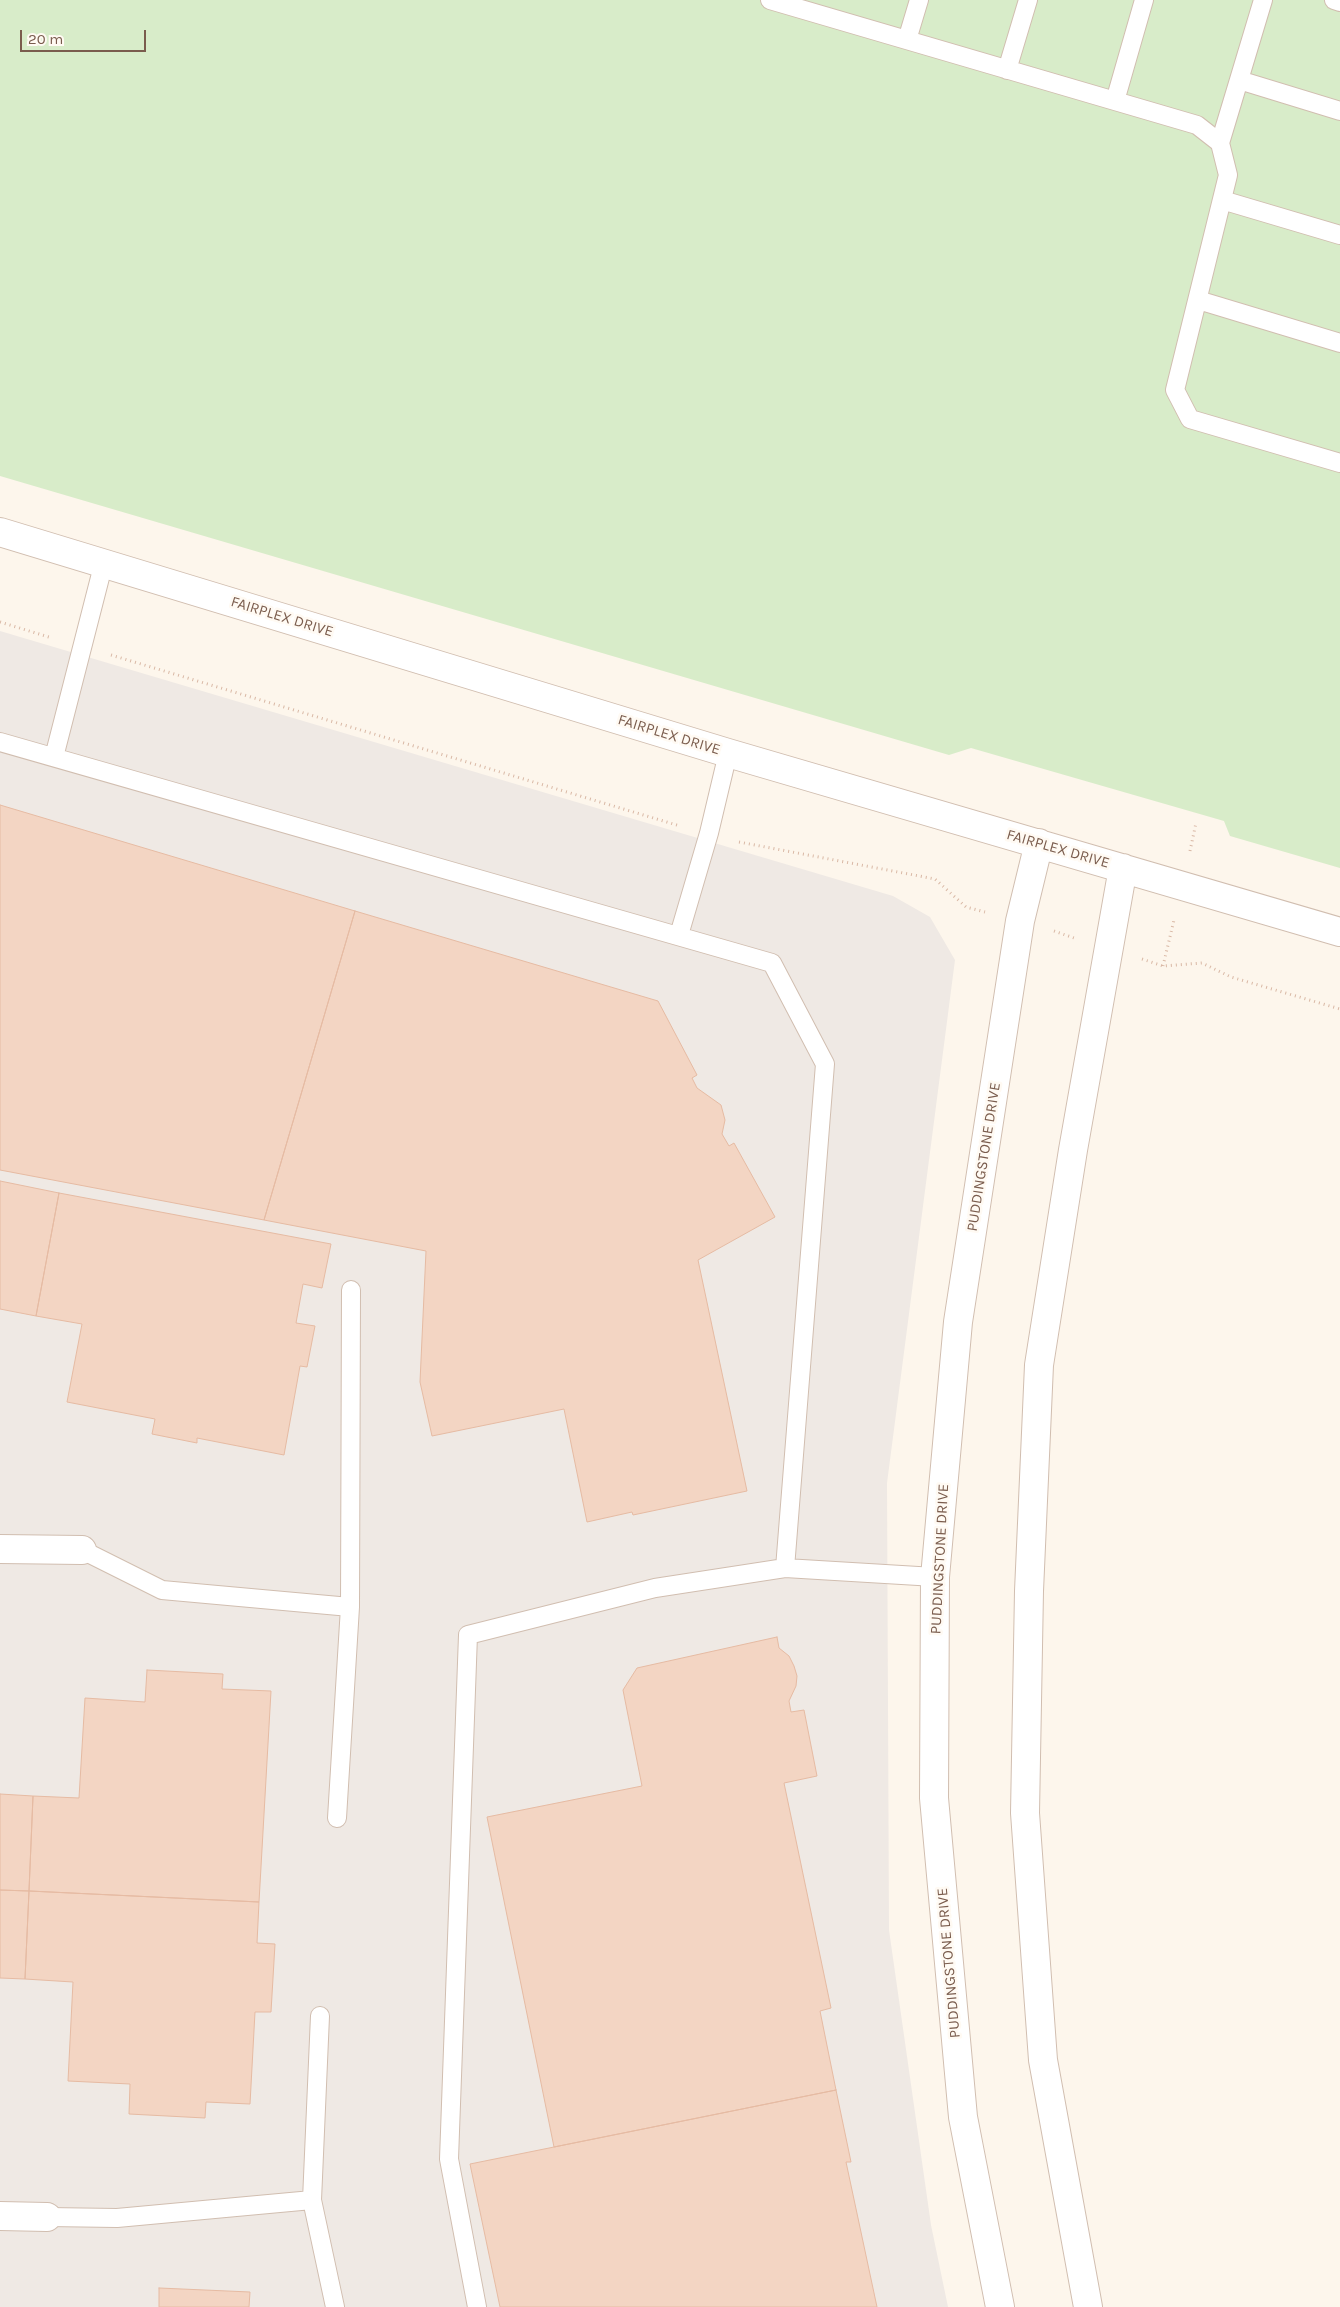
<!DOCTYPE html>
<html>
<head>
<meta charset="utf-8">
<style>
	body { margin:0 }
	#map { position:relative; width:1340px; height:2307px; overflow:hidden; background:#fdf6ec; font-family:Karla,sans-serif }
	canvas { display:block }
	.scale { position:absolute; left:20px; top:30px; width:126px; height:22px; box-sizing:border-box; border:2px solid #7a5c4d; border-top:0; padding-left:6px; font-size:15px; line-height:18px; white-space:nowrap; color:#7a5c4d; -webkit-text-stroke:4px #fffaf3; paint-order:stroke }
</style>
</head>
<body>
<div id="map">
<canvas width="1340" height="2307"></canvas>
<div class="scale">20 m</div>
</div>
<script>
const ctx = document.querySelector('canvas').getContext('2d');
ctx.lineJoin = 'round';
function fill(path, color) { ctx.fillStyle = color; ctx.fill(path, 'evenodd'); }
const toPath = rows => new Path2D(rows.map(r => 'M' + r).join(''));
function strokePath(path, color, width, dash) { ctx.strokeStyle = color; ctx.lineWidth = width; ctx.lineCap = dash ? 'butt' : 'round'; ctx.setLineDash(dash || []); ctx.stroke(path); }
function write(font, color, halo, rows, align = 'center') {
  ctx.font = font + ' Karla,sans-serif'; ctx.lineWidth = 5; ctx.setLineDash([]); ctx.textBaseline = 'middle'; ctx.strokeStyle = halo; ctx.fillStyle = color; for (const [text, x, y, turn = 0] of rows) {
    ctx.save(); ctx.translate(x, y); ctx.rotate((+turn || 0) * Math.PI / 180); ctx.textAlign = isNaN(turn) ? turn : align; if (halo) ctx.strokeText(text, 0, 0); ctx.fillText(text, 0, 0); ctx.restore();
  }
}
const industrial = toPath([
	[0,631,893,896,930,917,955,960,887,1483,889,1930,931,2225,948,2307,0,2307]
]);
const green = toPath([
	[0,0,1340,0,1340,868,1230,836,1224,821,971,748,949,755,0,476]
]);
const building = toPath([
	[0,805,355,911,264,1220,0,1170,0,805],
	[355,911,658,1001,697,1075,692,1078,697,1088,721,1105,725,1120,722,1134,729,1146,734,1143,775,1217,698,1260,747,1491,633,1515,632,1512,587,1522,564,1409,432,1436,420,1382,426,1251,264,1220,355,911],
	[0,1181,59,1193,36,1316,0,1309,0,1181],
	[59,1193,331,1244,322,1288,303,1284,296,1323,315,1326,307,1367,300,1366,284,1455,197,1438,197,1443,152,1434,155,1419,67,1402,82,1324,36,1316,59,1193],
	[777,1637,779,1648,789,1656,794,1666,797,1676,796,1686,789,1701,791,1712,804,1710,817,1776,784,1783,831,2008,820,2011,836,2090,554,2147,487,1817,642,1786,623,1690,637,1668,777,1637],
	[147,1670,223,1674,222,1689,271,1691,259,1902,29,1891,33,1796,79,1798,85,1698,145,1702,147,1670],
	[0,1794,33,1796,29,1891,0,1890,0,1794],
	[0,1890,29,1891,25,1979,0,1978,0,1890],
	[29,1891,259,1902,257,1943,275,1944,271,2012,255,2012,250,2104,206,2102,205,2118,129,2114,130,2084,68,2081,73,1982,25,1979,29,1891],
	[836,2090,851,2162,846,2162,877,2307,500,2307,470,2164,836,2090],
	[159,2288,250,2292,249,2307,159,2307,159,2288]
]);
const path = toPath([
	[0,622,52,638],
	[111,655,680,826],
	[739,842,935,879,966,907,985,912],
	[1190,851,1196,823],
	[1054,931,1074,938],
	[1142,959,1163,966,1202,963,1231,977,1340,1009],
	[1163,966,1174,920]
]);
const service = toPath([
	[770,0,1197,125,1220,143,1228,175,1175,390,1190,419,1340,463],
	[1334,0,1340,2],
	[907,40,919,0],
	[1007,70,1028,0],
	[1239,80,1340,111],
	[1115,101,1144,0],
	[1220,143,1263,0],
	[1222,200,1340,235],
	[1198,300,1340,343],
	[0,742,772,963,825,1064,785,1568,655,1588,468,1635,449,2159,477,2307],
	[54,757,104,562],
	[679,935,709,833,728,753],
	[82,1550,162,1590,350,1607,351,1290],
	[785,1568,935,1577],
	[337,1818,350,1607],
	[320,2016,312,2200,335,2307],
	[47,2217,117,2218,312,2200]
]);
const minor = toPath([
	[0,1549,82,1550],
	[0,2216,47,2217]
]);
const tertiary = toPath([
	[0,532,728,753,1340,932],
	[1000,2307,963,2117,934,1798,935,1577,958,1322,1020,921,1039,843],
	[1088,2307,1043,2060,1025,1813,1029,1591,1039,1365,1073,1150,1123,868]
]);
const streetNames = [
	["FAIRPLEX DRIVE",282,617,17],
	["FAIRPLEX DRIVE",669,735,17],
	["FAIRPLEX DRIVE",1058,849,16],
	["PUDDINGSTONE DRIVE",984,1157,-81],
	["PUDDINGSTONE DRIVE",940,1559,-87],
	["PUDDINGSTONE DRIVE",949,1963,-95]
];
fill(industrial, '#efe9e4');
fill(green, '#d8ecc9');
fill(building, '#f3d5c3');
strokePath(building, '#e6bba3', 1);
strokePath(service, '#d1beb0', 20);
strokePath(minor, '#d1beb0', 30);
strokePath(tertiary, '#d1beb0', 30);
strokePath(path, '#d9b8a5', 3, [1, 4]);
strokePath(service, '#fff', 18);
strokePath(minor, '#fff', 28);
strokePath(tertiary, '#fff', 28);
write('15px', '#7a5c4d', '#fffaf3', streetNames);
</script>
</body>
</html>
